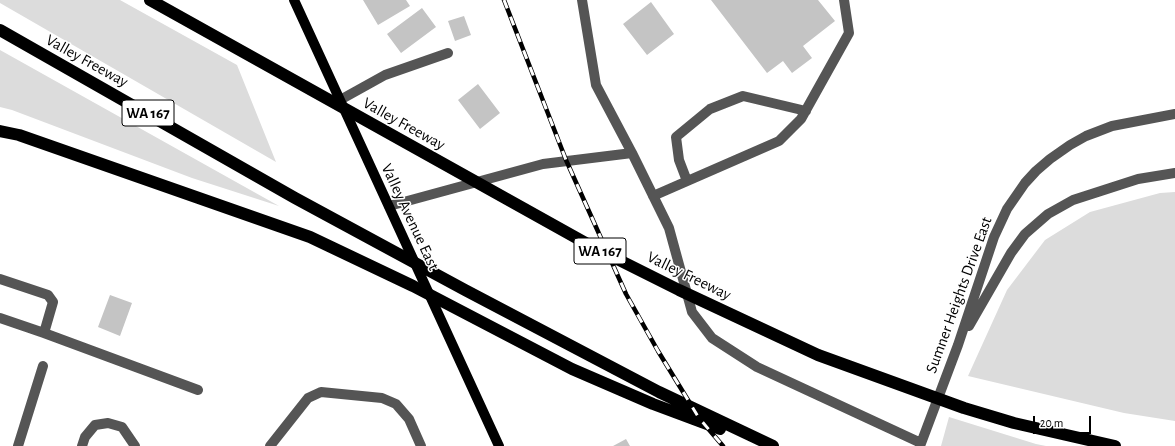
<!DOCTYPE html>
<html>
<head>
<meta charset="utf-8">
<style>
	body { margin:0 }
	#map { position:relative; width:1175px; height:446px; overflow:hidden; background:#fff; font-family:"Alegreya Sans",sans-serif }
	canvas { display:block }
	.scale { position:absolute; left:1033px; top:416px; width:58px; height:18px; box-sizing:border-box; border:2px solid #000; border-top:0; padding-left:5px; font-size:12px; line-height:14px; white-space:nowrap; color:#000; -webkit-text-stroke:3px #fff; paint-order:stroke }
</style>
</head>
<body>
<div id="map">
<canvas width="1175" height="446"></canvas>
<div class="scale">20 m</div>
</div>
<script>
const ctx = document.querySelector('canvas').getContext('2d');
ctx.lineJoin = 'round';
function fill(path, color) { ctx.fillStyle = color; ctx.fill(path, 'evenodd'); }
const toPath = rows => new Path2D(rows.map(r => 'M' + r).join(''));
function strokePath(path, color, width, dash) { ctx.strokeStyle = color; ctx.lineWidth = width; ctx.lineCap = dash ? 'butt' : 'round'; ctx.setLineDash(dash || []); ctx.stroke(path); }
function write(font, color, halo, rows, align = 'center') {
  ctx.font = font + ' "Alegreya Sans",sans-serif'; ctx.lineWidth = 3; ctx.setLineDash([]); ctx.textBaseline = 'middle'; ctx.strokeStyle = halo; ctx.fillStyle = color; for (const [text, x, y, turn = 0] of rows) {
    ctx.save(); ctx.translate(x, y); ctx.rotate((+turn || 0) * Math.PI / 180); ctx.textAlign = isNaN(turn) ? turn : align; if (halo) ctx.strokeText(text, 0, 0); ctx.fillText(text, 0, 0); ctx.restore();
  }
}
const green = toPath([
	[0,0,120,0,237,65,276,162,0,3],
	[0,50,279,206,192,178,12,110,0,107],
	[1175,192,1175,421,1124,413,968,376,1007,290,1045,240,1090,212,1160,193],
	[949,417,1036,444,1046,446,941,446]
]);
const building = toPath([
	[363,0,406,0,410,6,378,25],
	[711,0,818,0,835,21,803,46,812,58,792,73,783,61,767,73],
	[651,2,674,34,647,55,623,24],
	[422,8,436,27,401,53,387,34],
	[464,16,471,35,455,41,448,21],
	[478,84,500,113,480,129,458,100],
	[110,295,132,303,120,336,98,327],
	[626,439,630,446,613,446]
]);
const minor = toPath([
	[582,0,596,85,632,153,669,228,692,312,712,338,757,367,921,443],
	[340,100,385,75,448,53],
	[687,181,679,160,676,137,710,109,743,96,806,111],
	[653,196,779,141,801,119,849,33,844,0],
	[389,206,543,164,632,153],
	[0,279,48,295,53,302,44,333],
	[0,318,44,333,198,390],
	[969,326,1011,253,1025,234,1048,214,1073,200,1138,179,1175,173],
	[18,446,43,366],
	[82,446,85,437,95,425,108,423,122,427,135,446],
	[270,446,308,398,321,392,382,398,396,404,409,419,421,446],
	[920,446,958,345,994,237,1007,209,1025,183,1036,171,1050,159,1070,145,1086,136,1112,126,1175,114]
]);
const major = toPath([
	[294,0,499,446]
]);
const highway = toPath([
	[150,0,591,246,679,290,818,355,964,408,1014,423,1115,446],
	[0,30,295,198,465,290,659,392,773,446],
	[0,131,19,135,310,237,413,286,572,369,653,404,720,429]
]);
const rail = toPath([
	[504,0,566,160,626,294,658,351,699,418,723,446]
]);
const shields = [
	[148,113,52],
	[600,251,52]
];
const shieldNames = [
	["WA 167",148,113],
	["WA 167",600,251]
];
const streetNames = [
	["Valley Freeway",87,61,29],
	["Valley Freeway",404,124,29],
	["Valley Avenue East",410,217,65],
	["Valley Freeway",689,276,26],
	["Sumner Heights Drive East",959,295,-70]
];
fill(green, '#dcdcdc');
fill(building, '#c4c4c4');
strokePath(minor, '#555', 10);
strokePath(major, '#000', 10);
strokePath(highway, '#000', 12);
strokePath(rail, '#000', 4.5);
strokePath(rail, '#fff', 3, [9]);
for (const [x, y, w] of shields) { const box = new Path2D(); box.roundRect(x - w / 2, y - 13, w, 26, 3); ctx.fillStyle = '#fff'; ctx.fill(box); strokePath(box, '#000', 1); }
write('bold 15px', '#000', null, shieldNames);
write('16px', '#000', '#fff', streetNames);
</script>
</body>
</html>
